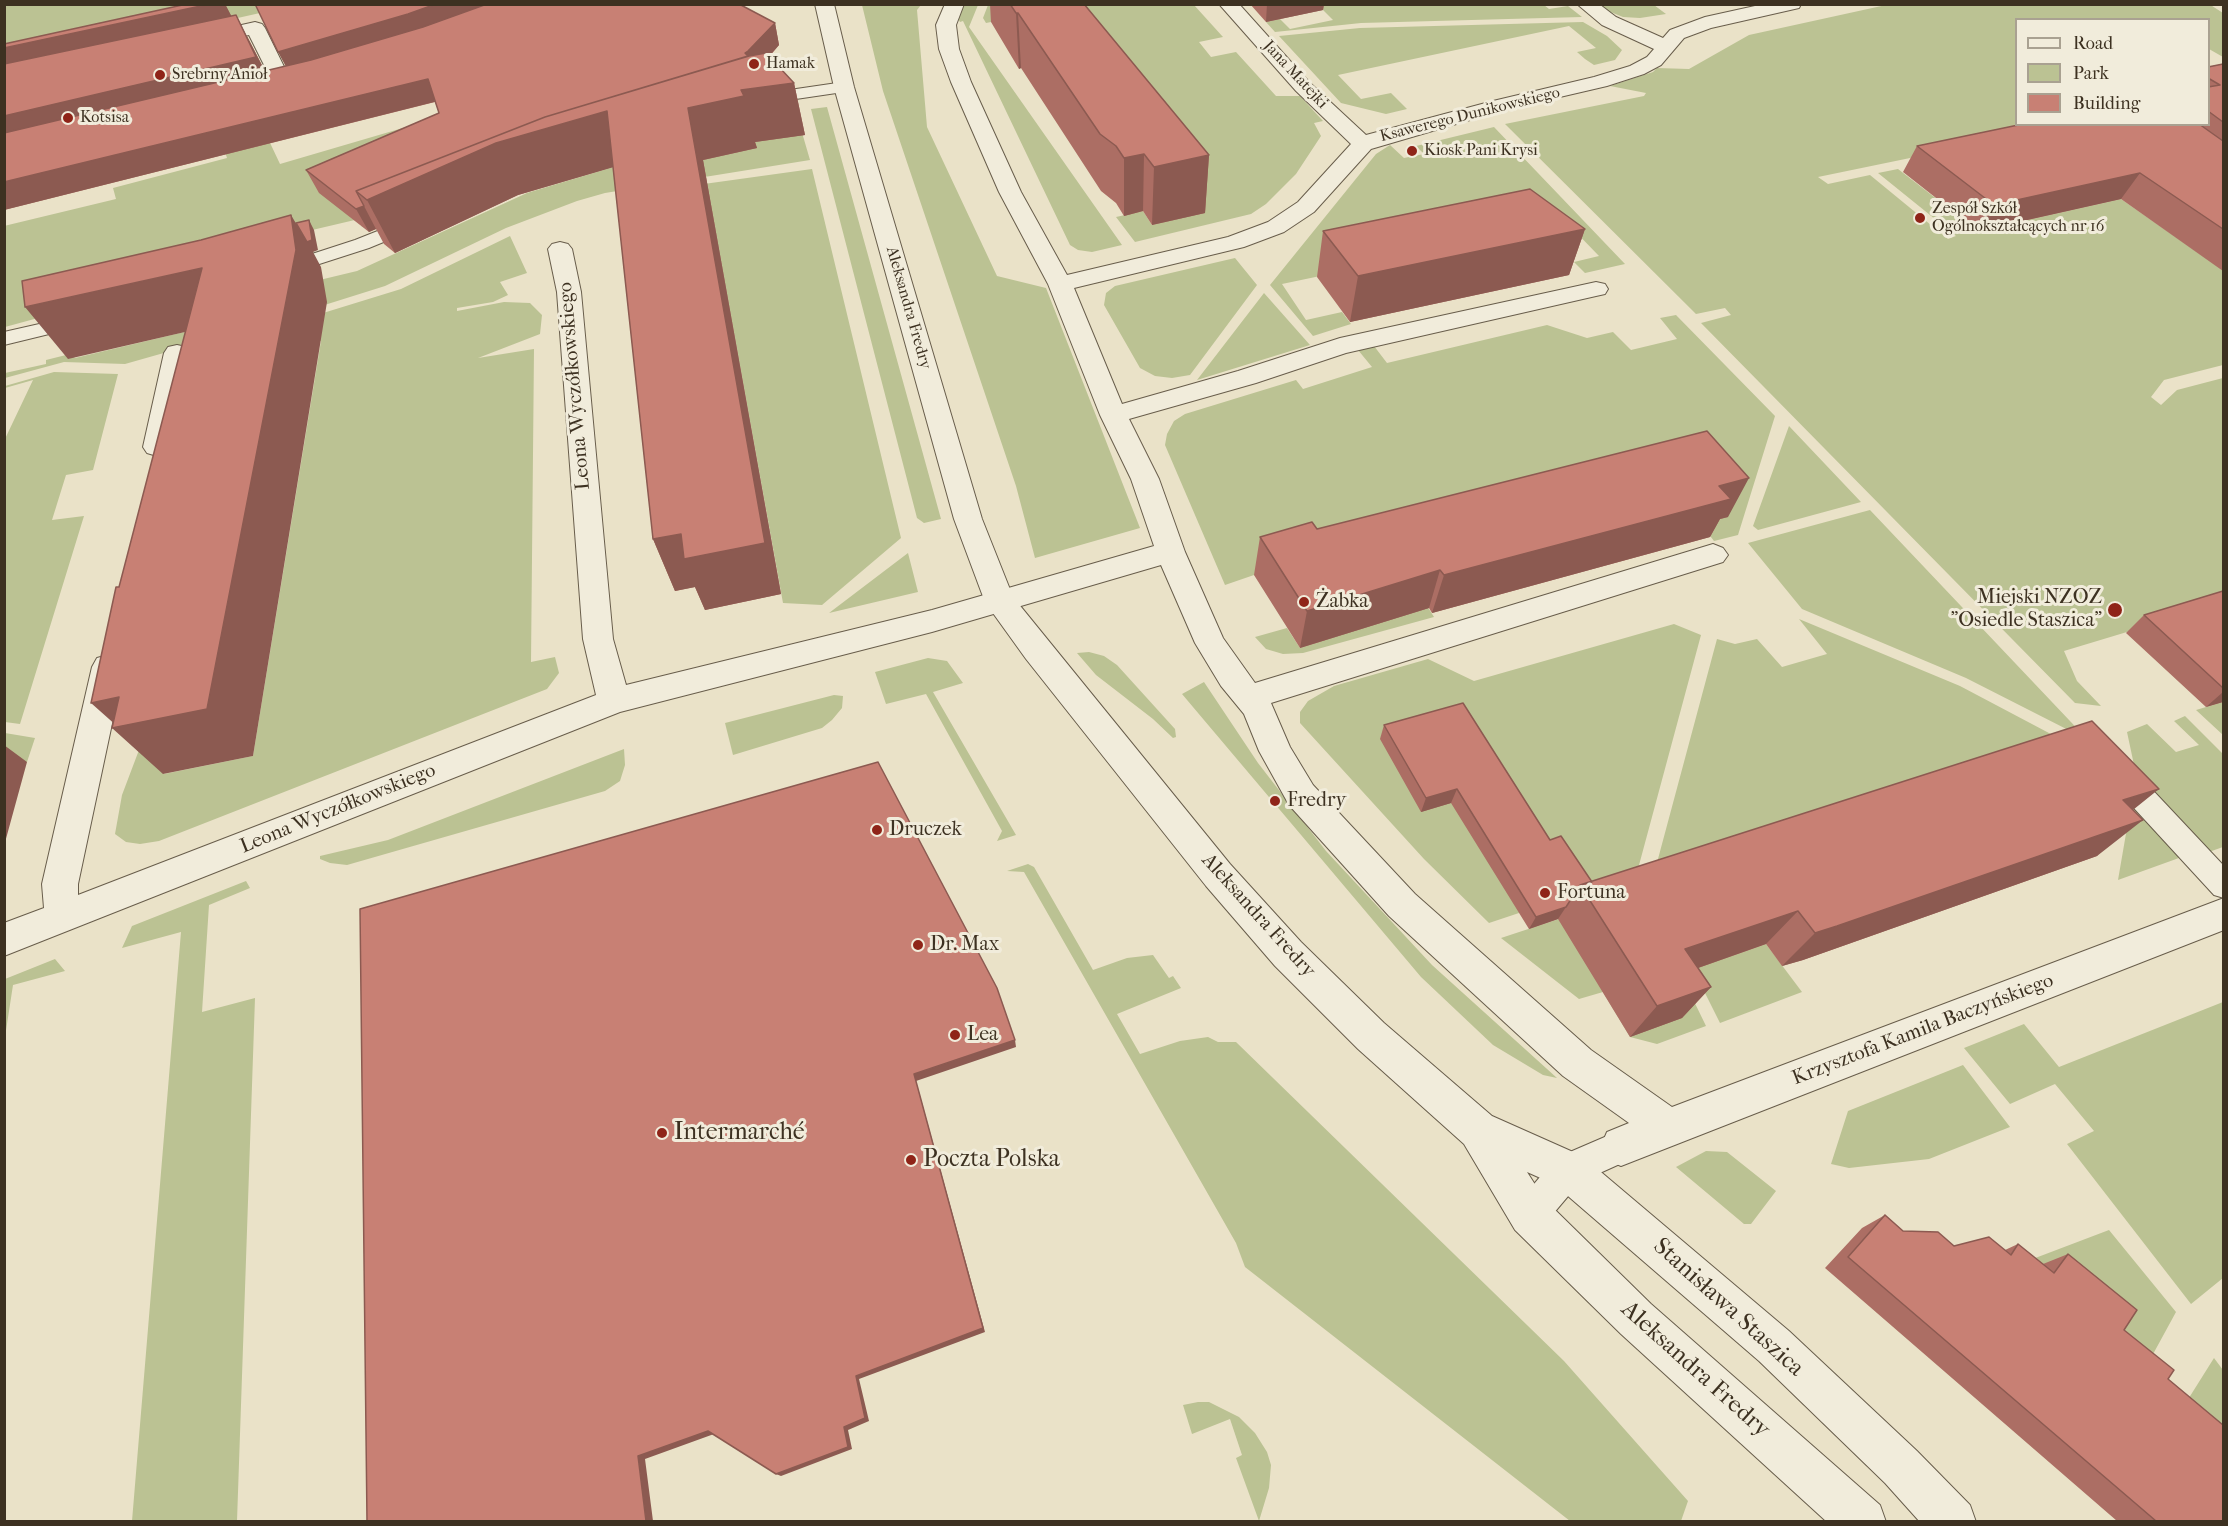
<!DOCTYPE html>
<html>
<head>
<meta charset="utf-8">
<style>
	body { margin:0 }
	#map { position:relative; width:2228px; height:1526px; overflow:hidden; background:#eae2c8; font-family:"IM FELL French Canon",serif }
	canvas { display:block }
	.frame { position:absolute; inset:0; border:6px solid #3d3121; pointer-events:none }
	.legend { position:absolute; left:2015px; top:18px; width:195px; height:108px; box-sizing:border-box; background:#f1ecdb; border:2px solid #a9a191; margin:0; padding:8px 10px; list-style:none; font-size:18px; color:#3d3121 }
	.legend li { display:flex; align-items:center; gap:12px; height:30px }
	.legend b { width:30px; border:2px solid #a9a191 }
</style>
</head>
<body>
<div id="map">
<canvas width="2228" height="1526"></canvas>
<div class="frame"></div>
<ul class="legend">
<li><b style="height:8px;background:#f1ecdb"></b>Road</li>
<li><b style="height:16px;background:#bbc293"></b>Park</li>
<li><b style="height:16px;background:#c88074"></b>Building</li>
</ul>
</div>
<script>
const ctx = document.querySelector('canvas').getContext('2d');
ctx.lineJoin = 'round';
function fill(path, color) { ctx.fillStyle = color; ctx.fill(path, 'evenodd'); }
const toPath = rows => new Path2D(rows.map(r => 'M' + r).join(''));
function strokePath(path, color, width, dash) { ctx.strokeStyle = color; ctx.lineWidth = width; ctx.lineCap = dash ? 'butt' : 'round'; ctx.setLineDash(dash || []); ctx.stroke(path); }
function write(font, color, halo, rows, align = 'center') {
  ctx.font = font + ' "IM FELL French Canon",serif'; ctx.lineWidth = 6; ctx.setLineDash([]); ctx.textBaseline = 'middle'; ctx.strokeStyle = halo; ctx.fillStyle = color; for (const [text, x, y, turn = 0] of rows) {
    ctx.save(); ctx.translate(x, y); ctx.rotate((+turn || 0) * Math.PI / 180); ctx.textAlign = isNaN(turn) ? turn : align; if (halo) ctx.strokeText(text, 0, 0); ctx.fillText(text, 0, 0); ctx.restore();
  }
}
const green = toPath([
	[1317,4,1544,5,1549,9,1568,6,1582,17,1361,23,1275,32,1266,22,1280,19,1290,29,1333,20],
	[2209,4,2223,13,2223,57,2209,49,2208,20,2016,20,2016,124,2070,125,1818,177,1828,184,1870,175,1948,239,1956,236,1878,173,1898,169,1978,231,2121,199,2223,270,2223,365,2164,380,2151,397,2161,405,2177,390,2223,378,2223,603,2064,651,2077,681,2101,706,2075,703,1701,323,1731,315,1725,308,1696,314,1505,124,1644,96,1646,93,1610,86,1653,72,1657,68,1689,69,1749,35,1886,5],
	[4,5,336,5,319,57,286,66,260,13,5,70],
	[601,5,640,5,652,12,639,17,678,39,671,42,705,60,693,65,717,84,512,141,464,158,470,165,355,209,369,225,362,227,359,219,57,290,60,312,5,327,4,226,116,199,113,188,227,158,217,126,5,178,5,169,283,98,290,120,263,128,280,164,488,103,453,51,480,42,517,68,613,31,618,29,616,26,629,21],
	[862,5,921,5,917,10,927,127,997,276,1046,288,1140,528,1035,558,1016,486,883,91],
	[964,5,978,5,969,27,1122,245,1092,252,1078,250,1070,245,963,21,960,22,957,17,956,13],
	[988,5,1194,5,1223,37,1199,42,1211,57,1236,52,1276,96,1300,96,1323,121,1314,123,1321,136,1296,174,1266,204,1251,214,1135,242,1116,217,1143,211,1152,225,1205,212,1001,20,986,23,983,18],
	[1600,5,1654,5,1666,14,1640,18,1623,17,1608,11],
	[1583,22,1607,36,1622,50,1615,60,1594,65,1585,59,1577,52,1596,48,1569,26,1338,75,1361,99,1391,93,1407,109,1386,114,1341,103,1279,36,1360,28],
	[827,107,941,519,924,523,917,518,811,109],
	[796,112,810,160,605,193,577,201,506,228,385,286,229,335,232,301,357,271,527,193],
	[1494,127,1625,264,1585,273,1574,262,1599,256,1568,224,1282,284,1306,320,1342,312,1351,324,1313,336,1270,285,1376,154,1390,145,1404,158,1424,154,1416,146],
	[812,169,901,538,822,605,783,603,710,201,675,188],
	[510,236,527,273,500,282,508,295,493,302,457,308,457,311,504,302,530,303,542,315,540,334,478,358,534,349,531,662,555,657,559,673,547,689,159,841,140,844,126,842,115,834,122,795,139,750,164,774,253,756,321,341,229,342,401,289],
	[1235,258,1257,285,1190,375,1172,378,1155,376,1140,368,1104,305,1106,293,1115,286],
	[1264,293,1310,345,1197,380],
	[1676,315,1775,416,1738,535,1714,541,1701,524,1727,517,1422,598,1434,617,1303,653,1283,654,1266,649,1255,637,1287,628,1300,648,1352,631,1254,575,1225,585,1165,445,1167,434,1174,421,1185,414,1296,380,1303,389,1372,367,1358,350,1374,346,1387,363,1547,325,1587,338,1613,332,1631,350,1677,339,1660,318],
	[214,325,213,339,125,364,64,362,5,378,5,373,46,364,46,360,70,354,75,358],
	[54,372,118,374,93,470,66,475,52,520,84,516,20,724,5,722,4,441,33,380,5,388,5,386],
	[1789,426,1861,502,1758,530,1753,526],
	[1870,510,2088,740,1966,678,1802,609,1748,543],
	[908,553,918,592,829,613],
	[1799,619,1960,686,2083,751,2050,760,1717,961,1766,944,1802,992,1720,1023,1651,885,1717,639,1735,644,1757,639,1782,667,1827,654],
	[1674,624,1701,635,1635,880,1706,1026,1657,1044,1630,1037,1603,992,1579,999,1501,938,1592,908,1519,913,1489,923,1424,859,1300,723,1300,712,1308,701,1334,686,1428,659,1474,681],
	[1089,652,1104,656,1117,665,1175,729,1176,737,1173,738,1153,719,1096,675,1077,653],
	[928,658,947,661,963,683,933,692,1016,835,997,841,1002,831,926,694,886,704,875,672],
	[1204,682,1258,763,1326,851,1432,965,1557,1078,1543,1075,1493,1045,1421,977,1182,694],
	[834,695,843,696,842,708,832,720,822,728,733,755,725,723],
	[2223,702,2224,702,2223,735,2196,710],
	[2185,716,2223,754,2223,847,2206,853,2137,779,2127,732,2147,724,2176,752,2199,745,2174,721],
	[5,733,35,738,27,762,5,767],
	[624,749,625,765,620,781,605,791,347,865,330,863,320,859,320,856,388,840],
	[2133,793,2190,854,2118,880],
	[1028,864,1034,867,1093,970,1127,958,1153,955,1169,978,1173,976,1181,988,1117,1014,1140,1054,1180,1041,1208,1037,1218,1042,1236,1042,1564,1361,1688,1501,1681,1521,1570,1521,1245,1267,1236,1243,1024,872,1007,871],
	[246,881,250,888,209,905,202,1012,255,998,237,1521,132,1521,181,932,122,948,132,926],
	[55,959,65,971,13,985,5,1037,5,979],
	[2223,1002,2223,1278,2191,1304,2067,1144,2094,1131,2055,1084,2010,1104,1964,1048,2024,1024,2059,1067],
	[1963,1065,2010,1127,1929,1159,1849,1168,1831,1164,1848,1111],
	[1706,1151,1727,1152,1776,1191,1751,1224,1744,1224,1676,1167],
	[2109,1230,2176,1312,2140,1378,2030,1260],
	[2214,1358,2223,1370,2223,1435,2187,1401],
	[1198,1402,1209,1402,1239,1417,1255,1433,1267,1452,1271,1465,1269,1488,1259,1521,1236,1458,1242,1455,1230,1419,1192,1434,1183,1405]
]);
const service = toPath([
	[844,82,852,87,850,91,762,104,756,103,754,99,756,95,762,94,844,82],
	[413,217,420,219,422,223,420,227,369,248,282,276,275,274,272,270,275,266,355,240,413,217],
	[79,315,86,317,89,321,86,325,4,345,4,332,79,315],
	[2120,763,2130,766,2224,866,2224,898,2214,895,2110,782,2106,774,2110,766,2120,763],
	[1621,1130,1633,1134,1637,1146,1633,1158,1580,1182,1542,1227,1530,1232,1518,1227,1513,1215,1518,1203,1556,1158,1621,1130]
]);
const minor = toPath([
	[945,4,964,4,956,25,959,49,971,82,1021,192,1067,275,1228,237,1268,222,1298,202,1351,144,1296,91,1219,4,1239,4,1310,83,1366,135,1493,101,1594,77,1630,66,1647,57,1654,49,1602,25,1577,4,1599,4,1616,17,1663,38,1670,30,1705,17,1764,4,1801,4,1799,8,1711,28,1684,38,1661,65,1644,74,1607,86,1504,110,1371,149,1314,212,1284,232,1244,247,1074,288,1122,404,1238,371,1340,338,1596,282,1605,284,1608,289,1605,294,1596,296,1346,353,1256,383,1129,419,1159,479,1185,552,1223,638,1255,683,1713,544,1723,548,1728,555,1723,562,1271,703,1290,747,1313,785,1415,894,1591,1050,1672,1107,2224,898,2224,930,1621,1166,1607,1160,1601,1146,1607,1132,1629,1123,1563,1076,1389,916,1289,805,1259,751,1244,714,1221,686,1195,643,1161,565,932,632,620,712,4,956,4,923,44,908,42,884,92,667,97,658,108,655,119,658,124,667,78,884,78,895,596,695,583,639,557,292,548,249,552,244,560,242,568,244,572,249,581,292,613,639,626,685,932,610,1154,546,1131,479,1100,415,1048,284,999,192,951,82,939,49,936,25,945,4],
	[255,22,262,24,265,28,293,85,290,89,276,89,249,35,199,46,192,44,189,40,192,36,255,22],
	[177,345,186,347,190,353,171,447,167,453,157,456,147,453,143,447,164,353,168,347,177,345]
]);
const tertiary = toPath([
	[815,4,834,4,854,87,982,519,1013,597,1230,864,1301,942,1384,1023,1492,1116,1582,1156,1789,1331,1917,1451,1970,1505,1976,1522,1920,1522,1885,1483,1759,1361,1554,1184,1527,1172,1545,1200,1651,1304,1880,1505,1886,1522,1827,1522,1621,1334,1515,1230,1464,1144,1358,1049,1275,966,1206,886,1026,659,985,602,954,519,834,87,815,4]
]);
const wall = toPath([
	[187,4,225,4,231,16,248,38,265,71,775,23,779,45,769,57,794,83,805,135,755,142,757,148,703,160,781,594,705,610,695,587,675,591,653,539,613,167,518,195,395,253,384,244,376,229,369,232,319,193,306,170,439,113,435,102,4,210,4,44],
	[990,4,1084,4,1209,155,1205,213,1152,225,1143,211,1124,216,1116,203,1101,191,1021,68,1019,69,991,22],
	[1250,4,1324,4,1323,10,1266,22],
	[2223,64,2223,271,2121,199,1978,231,1903,172,1917,146,2023,124,2208,124,2208,67],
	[1585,229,1569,275,1350,322,1317,277,1323,231],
	[1728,517,1720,519,1710,537,1432,613,1429,608,1300,648,1254,575,1260,537,1317,529],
	[2223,591,2223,702,2206,707,2126,633,2144,615],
	[1384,725,1550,840,1592,882,2133,810,2097,856,1803,960,1782,966,1766,944,1698,968,1711,987,1682,1018,1630,1037,1558,919,1529,929,1451,803,1421,812,1380,739],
	[1885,1215,1903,1231,1954,1246,2005,1250,2018,1244,2043,1264,2068,1254,2124,1330,2168,1379,2223,1521,2117,1521,1825,1268,1862,1228]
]);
const shadedWall = toPath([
	[210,4,225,4,233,19,4,74,4,48],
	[436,4,508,4,290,74,278,52],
	[1267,4,1324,4,1323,10,1266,22],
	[1016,13,1018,13,1021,68,1019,69],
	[236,15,269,79,4,143,4,116],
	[775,23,779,45,758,69,794,83,805,135,755,142,757,148,703,160,781,594,705,610,695,587,675,591,653,539,624,164,518,195,395,253,367,200,496,143,745,53],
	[428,79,438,101,4,210,4,182],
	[1144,154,1143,211,1124,216,1124,158],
	[1209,155,1205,213,1152,225,1154,167],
	[2140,173,2121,199,1978,231,1994,205],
	[364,206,376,229,369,232,356,209],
	[291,215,307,242,309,220,314,230,318,250,313,252,321,267,327,302,253,756,163,774,112,728,118,727,91,703,237,320,68,359,25,307,202,268],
	[1585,229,1569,275,1350,322,1358,276],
	[1749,478,1728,517,1720,519,1710,537,1432,613,1444,575,1719,486],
	[1440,570,1429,608,1300,648,1307,611],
	[2223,692,2223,702,2206,707],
	[4,745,27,762,4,846],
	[1457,789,1451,803,1421,812,1426,798],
	[2159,789,2113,826,2123,800],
	[2143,820,2097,856,1803,960,1782,966,1815,933],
	[1566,907,1558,919,1529,929,1536,917],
	[1798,911,1766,944,1658,982,1685,949],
	[1711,987,1682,1018,1630,1037,1657,1006],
	[1015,1040,1016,1047,916,1081,985,1332,859,1379,869,1421,848,1430,852,1449,781,1476,776,1474,844,1427,856,1376,914,1074],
	[708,1431,714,1434,645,1459,653,1521,646,1521,638,1456]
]);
const building = toPath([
	[187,4,210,4,4,48,4,44,187,4],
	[255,4,436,4,408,14,278,52,255,4],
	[487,4,739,4,775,23,748,51,745,53,748,56,545,117,356,191,364,206,356,209,306,170,439,113,428,79,4,182,4,133,311,60,423,27,487,4],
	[1010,4,1084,4,1209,155,1154,167,1144,154,1124,158,1116,146,1100,134,1018,13,1016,13,1010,4],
	[236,15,256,57,4,116,4,64,236,15],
	[766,53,794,83,741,90,744,96,688,108,765,543,684,559,681,534,653,539,607,111,496,143,367,200,356,191,545,117,749,56,766,53],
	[2223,64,2223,122,2208,111,2208,87,2220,85,2208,78,2208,67,2223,64],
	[2023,124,2199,124,2223,141,2223,229,2140,173,1994,205,1917,146,2023,124],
	[1530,189,1585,229,1358,276,1323,231,1530,189],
	[291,215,296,250,207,709,112,728,119,697,91,703,116,587,119,587,202,268,25,307,22,281,201,240,291,215],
	[309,220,312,240,307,242,296,223,309,220],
	[1707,431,1749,478,1719,486,1731,499,1444,575,1440,570,1307,611,1260,537,1312,522,1317,529,1707,431],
	[2223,591,2223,688,2144,615,2223,591],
	[1463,703,1550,840,1561,836,1592,882,1580,885,1566,907,1536,917,1457,789,1426,798,1384,725,1463,703],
	[2092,721,2159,789,2123,800,2143,820,1837,926,1815,933,1798,911,1685,949,1711,987,1657,1006,1580,885,2092,721],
	[878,762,997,988,1015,1040,914,1074,983,1328,856,1376,865,1418,844,1427,848,1447,776,1474,708,1431,638,1456,646,1521,367,1521,360,909,878,762],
	[1885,1215,1903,1231,1938,1232,1954,1246,1989,1237,2011,1255,2018,1244,2054,1273,2068,1254,2137,1310,2124,1330,2174,1370,2168,1379,2223,1425,2223,1521,2156,1521,1848,1257,1885,1215]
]);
const markers = [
	[754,64,6,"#8f2418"],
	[160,75,6,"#8f2418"],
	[68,118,6,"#8f2418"],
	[1412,151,6,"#8f2418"],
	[1920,218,6,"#8f2418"],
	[1304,602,6,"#8f2418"],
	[2115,610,8,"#8f2418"],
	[1275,801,6,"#8f2418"],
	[877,830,6,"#8f2418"],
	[1545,893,6,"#8f2418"],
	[918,945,6,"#8f2418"],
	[955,1035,6,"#8f2418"],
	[662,1133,6,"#8f2418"],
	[911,1160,6,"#8f2418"]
];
const farPoinames = [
	["Hamak",766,64],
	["Srebrny Anioł",172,75],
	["Kotsisa",80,118],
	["Kiosk Pani Krysi",1424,151],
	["Zespół Szkół",1932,209],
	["Ogólnokształcących nr 16",1932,227]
];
const farStreetnames = [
	["Jana Matejki",1295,75,47],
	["Ksawerego Dunikowskiego",1470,115,-14],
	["Aleksandra Fredry",908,308,74]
];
const streetNames = [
	["Leona Wyczółkowskiego",575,386,-95],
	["Leona Wyczółkowskiego",338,809,-22],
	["Aleksandra Fredry",1258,916,48],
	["Krzysztofa Kamila Baczyńskiego",1923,1030,-21]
];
const poiNames = [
	["Miejski NZOZ",2102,598,"right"],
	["\"Osiedle Staszica\"",2102,621,"right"],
	["Żabka",1316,602],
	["Fredry",1287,801],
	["Druczek",889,830],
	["Fortuna",1557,893],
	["Dr. Max",930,945],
	["Lea",967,1035]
];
const nearPoinames = [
	["Intermarché",674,1133],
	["Poczta Polska",923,1160]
];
const nearStreetnames = [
	["Stanisława Staszica",1728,1308,42],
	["Aleksandra Fredry",1695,1370,42]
];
fill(green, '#bbc293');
strokePath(service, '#685d4b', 2);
strokePath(minor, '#685d4b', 2);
strokePath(tertiary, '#685d4b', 2);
fill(service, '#f1ecdb');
fill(minor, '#f1ecdb');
fill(tertiary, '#f1ecdb');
fill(wall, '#ac6e64');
fill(shadedWall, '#8c5a51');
fill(building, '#c88074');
strokePath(building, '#8c5a51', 1.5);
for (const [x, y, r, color] of markers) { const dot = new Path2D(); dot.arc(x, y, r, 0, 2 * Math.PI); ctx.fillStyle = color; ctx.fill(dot); strokePath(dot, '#f1ecdb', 2); }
write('16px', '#3d3121', '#f1ecdb', farPoinames, 'left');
write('16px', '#3d3121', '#f1ecdb', farStreetnames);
write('20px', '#3d3121', '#f1ecdb', streetNames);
write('20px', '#3d3121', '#f1ecdb', poiNames, 'left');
write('24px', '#3d3121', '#f1ecdb', nearPoinames, 'left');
write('24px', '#3d3121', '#f1ecdb', nearStreetnames);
</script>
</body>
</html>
